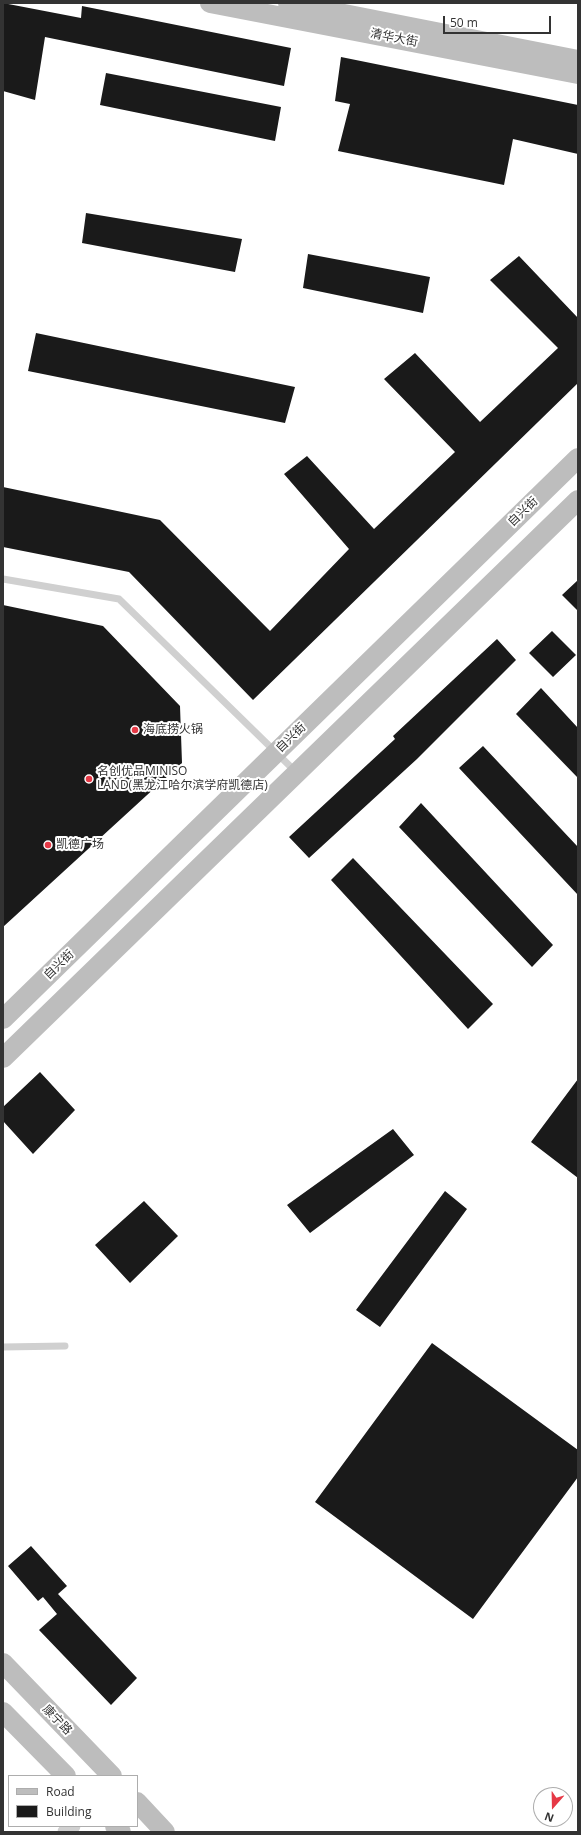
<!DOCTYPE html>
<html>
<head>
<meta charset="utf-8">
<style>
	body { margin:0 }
	#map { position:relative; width:581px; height:1835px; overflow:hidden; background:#fff; font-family:"Open Sans",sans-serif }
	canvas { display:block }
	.frame { position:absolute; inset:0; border:4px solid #333; pointer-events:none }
	.legend { position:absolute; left:8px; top:1775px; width:130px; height:52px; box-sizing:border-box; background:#fff; border:1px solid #adadad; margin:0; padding:5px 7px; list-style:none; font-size:12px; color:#333 }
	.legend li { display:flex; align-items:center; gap:8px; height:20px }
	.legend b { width:20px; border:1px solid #adadad }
	.north { position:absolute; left:533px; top:1787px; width:40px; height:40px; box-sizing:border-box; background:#fff; border:1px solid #adadad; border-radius:50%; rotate:200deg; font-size:11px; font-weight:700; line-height:16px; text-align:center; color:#333 }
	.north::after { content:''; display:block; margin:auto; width:14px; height:18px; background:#e63946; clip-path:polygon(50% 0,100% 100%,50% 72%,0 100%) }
	.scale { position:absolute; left:443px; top:16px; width:108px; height:18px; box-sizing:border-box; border:2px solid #333; border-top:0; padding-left:5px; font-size:12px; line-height:14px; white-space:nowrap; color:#333; -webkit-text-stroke:3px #fff; paint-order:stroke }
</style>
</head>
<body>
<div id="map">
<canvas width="581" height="1835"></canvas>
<div class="frame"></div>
<ul class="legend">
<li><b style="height:5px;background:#bdbdbd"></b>Road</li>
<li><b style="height:11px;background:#1a1a1a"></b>Building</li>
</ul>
<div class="north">N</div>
<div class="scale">50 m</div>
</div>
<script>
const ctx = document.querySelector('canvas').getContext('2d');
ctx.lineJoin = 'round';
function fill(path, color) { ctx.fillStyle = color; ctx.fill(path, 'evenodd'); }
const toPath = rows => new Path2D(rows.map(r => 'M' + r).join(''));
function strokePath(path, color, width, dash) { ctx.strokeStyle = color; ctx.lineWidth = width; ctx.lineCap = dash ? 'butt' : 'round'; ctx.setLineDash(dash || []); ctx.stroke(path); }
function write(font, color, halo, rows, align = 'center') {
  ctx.font = font + ' "Open Sans","Noto Sans SC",sans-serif'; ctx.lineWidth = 4; ctx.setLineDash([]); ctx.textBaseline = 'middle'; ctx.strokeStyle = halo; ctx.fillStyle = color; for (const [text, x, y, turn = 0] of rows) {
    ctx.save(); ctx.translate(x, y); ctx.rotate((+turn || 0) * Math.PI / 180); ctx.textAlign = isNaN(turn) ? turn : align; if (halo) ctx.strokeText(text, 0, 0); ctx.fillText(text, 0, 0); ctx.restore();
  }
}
const building = toPath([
	[3,3,81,18,82,6,291,48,284,86,45,37,35,100,3,91],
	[341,57,578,105,578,154,513,139,504,185,338,151,350,104,335,101],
	[106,73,281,107,275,141,100,105],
	[86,213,242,239,235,272,82,243],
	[308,254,430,277,423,313,303,288],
	[519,256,578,318,578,383,253,700,129,572,3,547,3,487,160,520,270,631,349,549,284,474,307,456,374,529,455,452,384,379,415,353,480,422,558,348,490,280],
	[36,333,295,387,285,423,28,371],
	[578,580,578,611,562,595],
	[3,605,103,626,180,706,182,763,3,927],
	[552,631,576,655,553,677,529,653],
	[497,639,516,660,417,759,309,858,289,837,395,739,393,736],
	[541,688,578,728,578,778,516,714],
	[483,746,578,847,578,895,459,768],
	[421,803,553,945,532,967,399,827],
	[353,858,493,1004,468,1029,331,880],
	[40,1072,75,1110,33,1154,3,1121,3,1107],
	[578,1079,578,1178,531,1142],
	[393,1129,414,1155,310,1233,287,1205],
	[445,1191,467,1209,380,1327,356,1310],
	[144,1201,178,1236,130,1283,95,1245],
	[432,1343,578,1450,578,1477,473,1619,315,1502],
	[31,1546,67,1586,58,1594,137,1678,111,1705,39,1630,57,1614,43,1597,38,1601,8,1566]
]);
const service = toPath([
	[3,579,119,599,296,772],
	[3,1347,65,1346]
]);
const tertiary = toPath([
	[66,1832,72,1826]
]);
const secondary = toPath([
	[210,3,578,74],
	[288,3,578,60],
	[3,1019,578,458],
	[3,1058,578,500],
	[3,1663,112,1776],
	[3,1712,66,1776],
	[137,1802,165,1832],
	[115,1826,121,1832]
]);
const markers = [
	[135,730,4,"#e63946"],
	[89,779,4,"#e63946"],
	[48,845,4,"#e63946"]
];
const streetNames = [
	["清华大街",394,38,11],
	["自兴街",523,512,-44],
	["自兴街",291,738,-44],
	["自兴街",59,965,-44],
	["康宁路",57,1720,46]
];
const poiNames = [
	["海底捞火锅",143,730],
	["名创优品MINISO",97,772],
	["LAND(黑龙江哈尔滨学府凯德店)",97,786],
	["凯德广场",56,845]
];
fill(building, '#1a1a1a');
strokePath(service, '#d0d0d0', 7);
strokePath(tertiary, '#d0d0d0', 17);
strokePath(secondary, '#bdbdbd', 20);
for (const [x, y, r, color] of markers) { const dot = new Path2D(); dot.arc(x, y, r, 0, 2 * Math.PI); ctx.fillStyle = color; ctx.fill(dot); strokePath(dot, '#fff', 1.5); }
write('12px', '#333', '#fff', streetNames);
write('12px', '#333', '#fff', poiNames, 'left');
</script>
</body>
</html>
